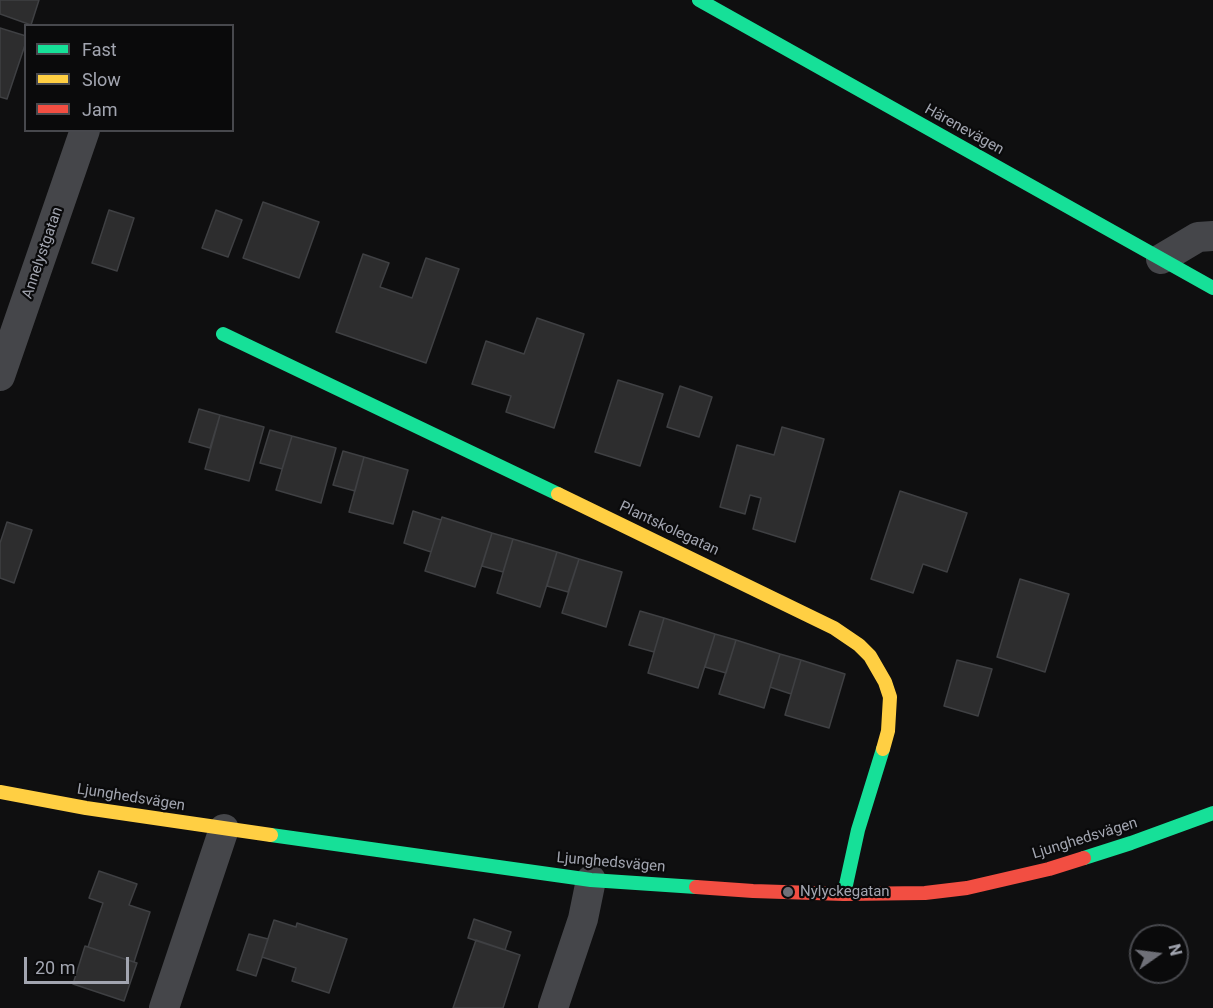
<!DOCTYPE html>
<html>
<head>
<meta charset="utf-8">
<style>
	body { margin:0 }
	#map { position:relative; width:1213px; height:1008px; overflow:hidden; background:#0f0f10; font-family:Roboto,sans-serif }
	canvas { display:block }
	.legend { position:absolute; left:24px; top:24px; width:210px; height:108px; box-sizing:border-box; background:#0a0a0b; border:2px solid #47484d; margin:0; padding:8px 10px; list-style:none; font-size:18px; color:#a2a5b0 }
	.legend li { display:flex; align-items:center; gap:12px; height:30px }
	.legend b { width:30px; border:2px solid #47484d }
	.north { position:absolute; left:1129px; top:924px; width:60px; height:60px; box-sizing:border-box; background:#0a0a0b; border:2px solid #47484d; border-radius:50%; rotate:76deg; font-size:16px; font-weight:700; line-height:24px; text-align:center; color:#a2a5b0 }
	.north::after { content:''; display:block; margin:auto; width:21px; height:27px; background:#6f7078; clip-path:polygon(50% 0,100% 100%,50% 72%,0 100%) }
	.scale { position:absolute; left:24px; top:957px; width:105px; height:27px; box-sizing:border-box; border:3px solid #a2a5b0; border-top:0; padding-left:8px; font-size:18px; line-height:21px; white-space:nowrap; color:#a2a5b0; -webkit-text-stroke:4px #0a0a0b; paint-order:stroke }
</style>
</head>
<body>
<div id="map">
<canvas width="1213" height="1008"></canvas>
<ul class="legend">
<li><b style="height:8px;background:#16e098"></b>Fast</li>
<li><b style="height:8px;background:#ffcf43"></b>Slow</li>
<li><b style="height:8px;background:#f24e42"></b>Jam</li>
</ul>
<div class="north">N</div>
<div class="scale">20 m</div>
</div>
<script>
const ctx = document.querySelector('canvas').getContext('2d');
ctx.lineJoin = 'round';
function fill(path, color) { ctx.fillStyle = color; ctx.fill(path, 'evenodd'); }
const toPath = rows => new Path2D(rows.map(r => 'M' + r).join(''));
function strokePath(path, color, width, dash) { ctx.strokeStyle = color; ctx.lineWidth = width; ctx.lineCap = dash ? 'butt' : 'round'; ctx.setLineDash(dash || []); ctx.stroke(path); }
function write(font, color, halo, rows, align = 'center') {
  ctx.font = font + ' Roboto,sans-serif'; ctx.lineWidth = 4.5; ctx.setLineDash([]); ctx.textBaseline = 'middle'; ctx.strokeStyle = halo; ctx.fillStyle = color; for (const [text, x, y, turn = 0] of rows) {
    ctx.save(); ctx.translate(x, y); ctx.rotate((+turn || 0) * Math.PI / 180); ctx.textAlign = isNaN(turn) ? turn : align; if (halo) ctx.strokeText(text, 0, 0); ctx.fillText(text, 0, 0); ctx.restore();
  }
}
const building = toPath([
	[0,0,39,0,31,25,0,14,0,0],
	[0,28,26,36,26,42,7,99,0,97,0,28],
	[263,202,319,222,299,278,243,258,263,202],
	[109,210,134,218,117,271,92,263,109,210],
	[216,210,242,220,228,257,202,248,216,210],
	[363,254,389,263,380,287,412,298,426,258,459,269,426,363,336,332,363,254],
	[537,318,584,334,554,428,506,412,511,396,472,384,486,341,524,354,537,318],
	[618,380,663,394,640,466,595,452,618,380],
	[680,386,712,397,699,437,667,427,680,386],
	[199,409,220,415,210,448,189,442,199,409],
	[220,415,264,427,249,481,205,469,220,415],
	[782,427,824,439,795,542,753,529,761,498,750,495,745,514,720,507,737,445,774,455,782,427],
	[270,430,292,436,282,469,260,463,270,430],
	[292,436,336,448,321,503,276,490,292,436],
	[343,451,364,457,355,491,333,485,343,451],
	[364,457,408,470,393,524,349,512,364,457],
	[900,491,967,513,947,572,923,564,913,593,871,579,900,491],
	[413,511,441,520,431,552,404,543,413,511],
	[442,517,492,533,475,587,425,571,442,517],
	[7,522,32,530,14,583,0,578,0,543,7,522],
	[492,533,513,539,503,572,482,566,492,533],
	[513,539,557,552,540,607,497,593,513,539],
	[557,552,579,559,568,592,547,586,557,552],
	[579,559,622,572,606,627,562,613,579,559],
	[1020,579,1069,594,1045,672,997,657,1020,579],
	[640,611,664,618,654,652,629,645,640,611],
	[664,618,715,634,698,688,648,673,664,618],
	[715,634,736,640,726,673,705,667,715,634],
	[736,640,780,654,764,708,719,694,736,640],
	[780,654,801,660,791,694,770,687,780,654],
	[801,660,845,674,829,728,785,715,801,660],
	[957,660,992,669,978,716,944,706,957,660],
	[99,871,137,884,129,905,150,912,134,962,88,947,103,903,89,898,99,871],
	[474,919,511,932,505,950,468,938,474,919],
	[274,920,296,927,297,923,347,939,329,993,292,981,296,968,262,957,274,920],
	[249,934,268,939,256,976,237,970,249,934],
	[476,940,520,955,503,1008,453,1008,476,940],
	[85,946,137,963,124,1001,73,984,85,946]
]);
const street = toPath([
	[1161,259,1198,237,1213,236],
	[0,376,85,130],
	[164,1008,224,829],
	[553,1008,583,919,591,880]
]);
const fast = toPath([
	[699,0,1213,288],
	[223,334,558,494],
	[271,835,591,880,696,887],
	[1084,858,1131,843,1213,813],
	[844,894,858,830,883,749]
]);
const slow = toPath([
	[558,494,834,628,859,645,870,656,885,682,890,697,888,731,883,749],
	[0,792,86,808,271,835]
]);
const jam = toPath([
	[696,887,753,891,844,894,925,893,967,888,1049,869,1084,858]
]);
const markers = [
	[788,892,6,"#6f7078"]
];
const streetNames = [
	["Härenevägen",964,130,29],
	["Annelystgatan",43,253,-71],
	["Plantskolegatan",669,529,25],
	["Ljunghedsvägen",131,798,9],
	["Ljunghedsvägen",1085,839,-17],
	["Ljunghedsvägen",611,863,5]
];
const poiNames = [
	["Nylyckegatan",800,892]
];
fill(building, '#2d2d2e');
strokePath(building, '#3f4043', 1.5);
strokePath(street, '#45464a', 30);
strokePath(fast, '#16e098', 14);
strokePath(slow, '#ffcf43', 14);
strokePath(jam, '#f24e42', 14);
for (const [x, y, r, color] of markers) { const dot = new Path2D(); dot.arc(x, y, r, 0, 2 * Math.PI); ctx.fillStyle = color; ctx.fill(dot); strokePath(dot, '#0a0a0b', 2); }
write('15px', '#a2a5b0', '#0a0a0b', streetNames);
write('15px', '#a2a5b0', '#0a0a0b', poiNames, 'left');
</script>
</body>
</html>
